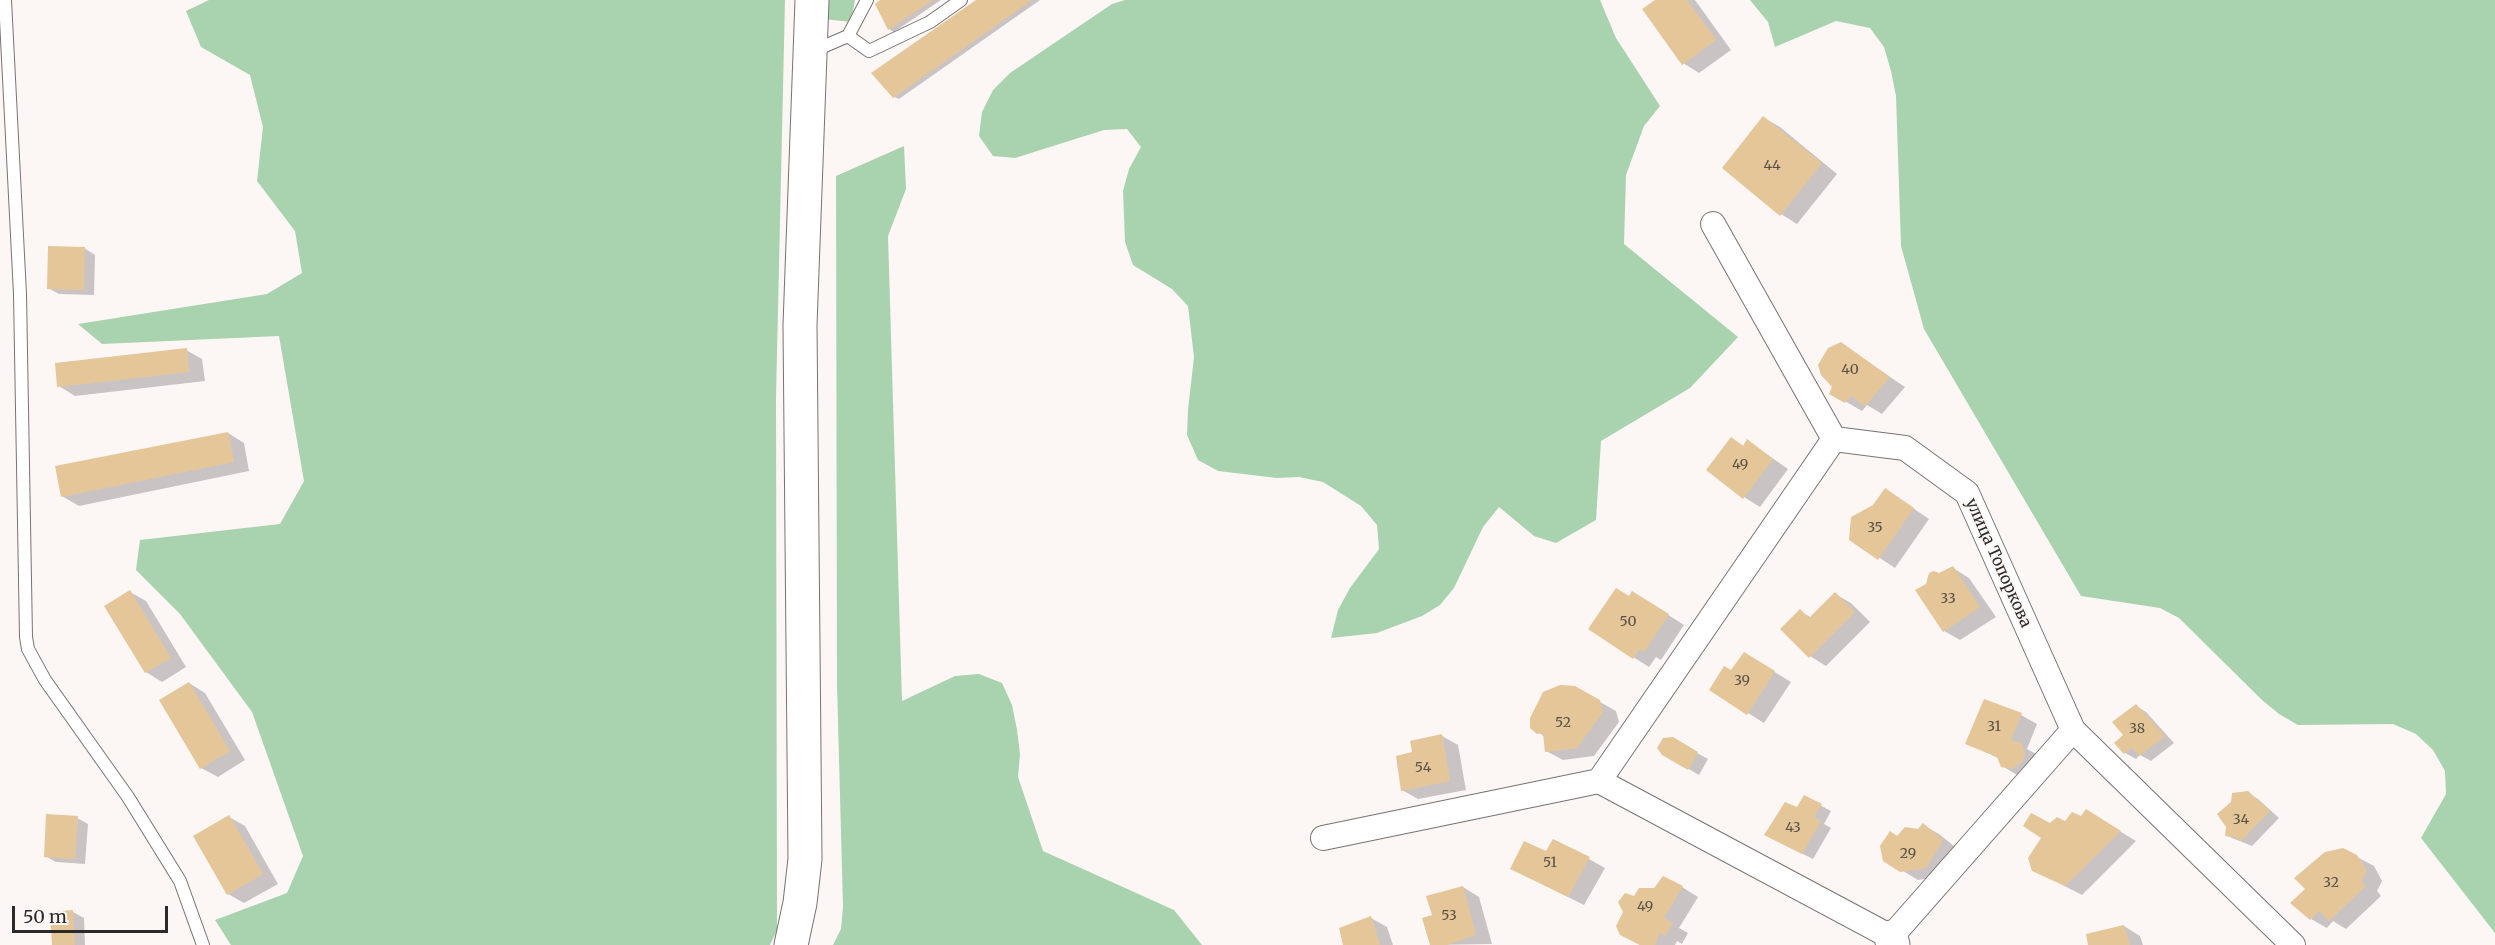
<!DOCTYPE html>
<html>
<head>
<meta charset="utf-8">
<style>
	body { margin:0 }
	#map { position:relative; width:2495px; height:945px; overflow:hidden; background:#fcf6f4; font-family:Merriweather,serif }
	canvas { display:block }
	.scale { position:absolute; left:12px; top:906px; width:156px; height:27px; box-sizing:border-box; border:3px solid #2c2a29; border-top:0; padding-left:8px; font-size:18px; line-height:21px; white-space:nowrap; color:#2c2a29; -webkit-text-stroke:4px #fcf6f4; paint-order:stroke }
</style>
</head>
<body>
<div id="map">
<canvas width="2495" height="945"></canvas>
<div class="scale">50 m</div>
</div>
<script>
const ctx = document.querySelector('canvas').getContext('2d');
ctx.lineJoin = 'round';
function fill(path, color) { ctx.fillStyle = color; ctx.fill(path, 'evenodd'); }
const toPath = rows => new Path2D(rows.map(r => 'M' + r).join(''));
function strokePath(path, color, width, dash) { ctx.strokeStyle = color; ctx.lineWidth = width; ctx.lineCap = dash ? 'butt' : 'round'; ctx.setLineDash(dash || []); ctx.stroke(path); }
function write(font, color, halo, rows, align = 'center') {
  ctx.font = font + ' Merriweather,serif'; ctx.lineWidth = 4.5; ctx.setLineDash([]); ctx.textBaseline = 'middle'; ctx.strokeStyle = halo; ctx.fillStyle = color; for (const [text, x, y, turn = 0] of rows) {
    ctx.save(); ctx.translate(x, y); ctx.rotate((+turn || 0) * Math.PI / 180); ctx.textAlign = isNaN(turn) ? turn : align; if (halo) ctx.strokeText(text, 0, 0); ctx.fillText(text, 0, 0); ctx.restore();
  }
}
const forest = toPath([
	[209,0,785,0,776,398,777,930,770,945,231,945,215,920,287,893,303,856,252,712,180,614,136,570,140,540,280,524,304,481,279,336,102,344,78,324,267,294,302,273,295,231,257,181,263,127,250,75,201,47,186,11],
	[827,0,855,0,851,22,824,19],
	[1125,0,1600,0,1616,38,1660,106,1644,126,1626,175,1624,244,1738,337,1690,388,1601,441,1596,520,1556,543,1534,536,1499,507,1483,527,1454,588,1440,605,1422,616,1377,633,1331,638,1338,610,1350,588,1379,549,1377,525,1361,506,1323,482,1299,477,1277,478,1218,471,1198,460,1187,435,1188,410,1194,357,1188,306,1172,289,1133,265,1125,242,1123,191,1129,169,1141,147,1127,129,1104,130,1015,158,993,156,979,136,982,112,993,90,1010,73,1112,4],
	[1750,0,2495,0,2495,933,2421,838,2446,794,2445,771,2433,750,2416,734,2393,724,2298,725,2279,714,2262,700,2179,618,2160,608,2081,596,1924,329,1901,246,1896,96,1891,71,1884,47,1870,28,1836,21,1775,47,1768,22],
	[904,146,906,189,888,236,902,701,955,676,979,674,1002,683,1012,705,1017,730,1020,754,1018,777,1043,851,1174,910,1202,945,833,945,841,929,843,907,837,684,836,176]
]);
const shadow = toPath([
	[882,0,941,0,894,32,889,29],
	[978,0,1040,0,899,99,894,97],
	[1658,0,1695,0,1731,50,1699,73,1683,63],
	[1764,118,1780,127,1837,174,1797,224,1781,214],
	[84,248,95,255,94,295,59,294,48,288],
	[1841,344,1905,387,1882,414,1867,405,1862,411,1831,393],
	[186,350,202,359,205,381,75,396,59,386],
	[228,433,244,443,249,471,79,506,62,496],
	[1732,439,1744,446,1748,441,1788,469,1760,507,1744,497],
	[1901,500,1929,519,1895,568,1851,539,1874,507],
	[1953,568,1969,578,1996,617,1960,640,1944,631,1939,575],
	[130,592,146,601,186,667,162,682,146,672],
	[1835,594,1851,603,1870,622,1826,666,1810,656,1800,611,1812,618],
	[1630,598,1648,602,1684,625,1661,660,1656,657,1649,667,1633,657],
	[1760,663,1791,682,1764,723,1711,690,1732,672],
	[189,683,205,693,245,760,218,777,201,768],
	[1575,688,1616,711,1619,722,1594,756,1563,760,1546,751,1545,737,1538,732],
	[1985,701,2021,715,2037,724,2027,749,2038,755,2019,776,2002,766,2000,759,1967,743],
	[2136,706,2146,712,2174,743,2151,761,2140,755,2136,759,2125,753,2125,735],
	[1442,736,1458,745,1466,790,1418,799,1402,790],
	[1672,739,1708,759,1699,775,1663,754],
	[2247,793,2258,799,2279,818,2252,846,2227,836],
	[1805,797,1831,811,1824,824,1831,828,1813,859,1777,841],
	[2086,811,2136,841,2082,895,2033,870,2050,825,2082,817],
	[229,817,245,826,278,884,244,903,228,894],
	[77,818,88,824,85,864,56,862,45,856],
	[1923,825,1939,834,1959,850,1942,876,1918,880,1885,860,1898,838,1918,830],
	[1546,853,1589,859,1605,868,1584,905,1512,869],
	[2357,857,2374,866,2382,881,2377,891,2381,896,2346,929,2333,921,2327,928,2311,919],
	[1463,887,1479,897,1492,944,1432,945],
	[1682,887,1698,897,1679,928,1688,933,1682,944,1677,941,1675,945,1640,945,1621,934],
	[73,912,84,918,85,945,53,945],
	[1371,918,1387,927,1393,945,1345,945],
	[2124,926,2140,936,2143,945,2090,945]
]);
const building = toPath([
	[880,0,933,0,888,30,875,4],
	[976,0,1032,0,893,98,871,73],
	[1655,0,1687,0,1716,40,1682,65,1642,9],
	[1763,116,1822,163,1780,216,1722,168],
	[48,246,85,247,84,290,47,289],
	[1841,342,1890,377,1865,406,1851,396,1845,403,1829,394,1832,387,1821,375,1818,365,1828,348],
	[187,348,189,372,57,387,55,363],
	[228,432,234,462,61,497,55,466],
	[1731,437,1743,446,1747,439,1773,459,1743,499,1706,470],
	[1885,488,1914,508,1878,560,1849,540,1851,517,1873,505],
	[1953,566,1980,607,1943,632,1915,590,1926,584,1929,573,1934,571,1939,573],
	[1616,588,1629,596,1632,591,1669,614,1644,652,1639,649,1633,659,1588,629],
	[130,590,171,658,145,673,104,606],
	[1835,592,1855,612,1809,658,1780,629,1800,609,1809,618],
	[1744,652,1775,671,1747,715,1709,690,1724,666,1731,670],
	[189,682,230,751,200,769,159,700],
	[1560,685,1575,686,1600,700,1603,712,1577,748,1545,752,1543,733,1537,734,1530,728,1530,718,1543,692],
	[1984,699,2022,713,2011,740,2022,744,2025,755,2021,763,2011,769,2001,767,1997,757,1965,744],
	[2136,704,2165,736,2139,756,2132,747,2124,754,2114,743,2123,735,2112,722],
	[1442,734,1450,781,1401,791,1396,756,1412,752,1410,741],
	[1673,737,1698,752,1688,770,1662,755,1657,748,1663,738],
	[2248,791,2270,811,2241,841,2235,837,2225,836,2226,827,2217,814,2231,802,2232,793],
	[1804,795,1822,804,1814,817,1821,821,1802,854,1764,835,1785,802,1797,807],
	[2086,809,2121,831,2065,886,2032,871,2028,858,2041,838,2023,826,2031,813,2050,823,2057,817,2065,821,2072,812,2081,816],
	[46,814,78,816,75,859,44,857],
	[229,815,263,874,227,895,193,836],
	[1923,823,1943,840,1926,868,1900,872,1883,861,1880,846,1890,831,1897,836,1905,827,1918,829],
	[1553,839,1590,857,1568,897,1510,869,1524,841,1546,851],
	[2343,848,2357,855,2367,871,2361,881,2366,886,2329,921,2319,911,2310,920,2290,903,2305,889,2294,878,2325,852],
	[1663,876,1683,886,1664,918,1673,923,1665,936,1660,933,1655,945,1640,945,1620,935,1616,926,1623,912,1618,902,1625,893,1634,896,1639,888,1654,888],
	[1463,886,1476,935,1447,945,1430,945,1422,918,1432,915,1426,896],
	[73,910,75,945,52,945,50,912],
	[1371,916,1380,945,1343,945,1339,928],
	[2124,925,2130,945,2088,945,2086,934]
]);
const service = toPath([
	[5,0,20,294,26,637,28,649,45,680,128,797,180,881,203,945],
	[848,36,867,0],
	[813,51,848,36,869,51,930,22,961,0]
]);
const minor = toPath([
	[1713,224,1834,439,1905,448,1967,493,2073,730,2293,945],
	[1599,781,1891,937,2073,730],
	[1323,838,1599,781,1834,439]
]);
const secondary = toPath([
	[1891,937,1893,945],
	[791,945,800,903,805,859,800,325,812,0]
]);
const numberNames = [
	["44",1772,166],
	["40",1850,370],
	["49",1740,465],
	["35",1875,528],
	["33",1948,599],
	["50",1628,622],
	["39",1742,681],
	["52",1563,723],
	["31",1994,727],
	["38",2137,729],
	["54",1423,768],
	["34",2241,820],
	["43",1793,828],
	["29",1908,854],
	["51",1550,863],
	["32",2331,883],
	["49",1645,907],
	["53",1449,916]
];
const streetNames = [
	["улица Топоркова",1998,563,66]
];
fill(forest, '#a9d3ae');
fill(shadow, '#0003');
fill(building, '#e4c698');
strokePath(service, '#787371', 14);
strokePath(minor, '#787371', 26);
strokePath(secondary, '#787371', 35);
strokePath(service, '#fff', 12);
strokePath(minor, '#fff', 24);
strokePath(secondary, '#fff', 33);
write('14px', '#5a5145', null, numberNames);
write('16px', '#2c2a29', '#fcf6f4', streetNames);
</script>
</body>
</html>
